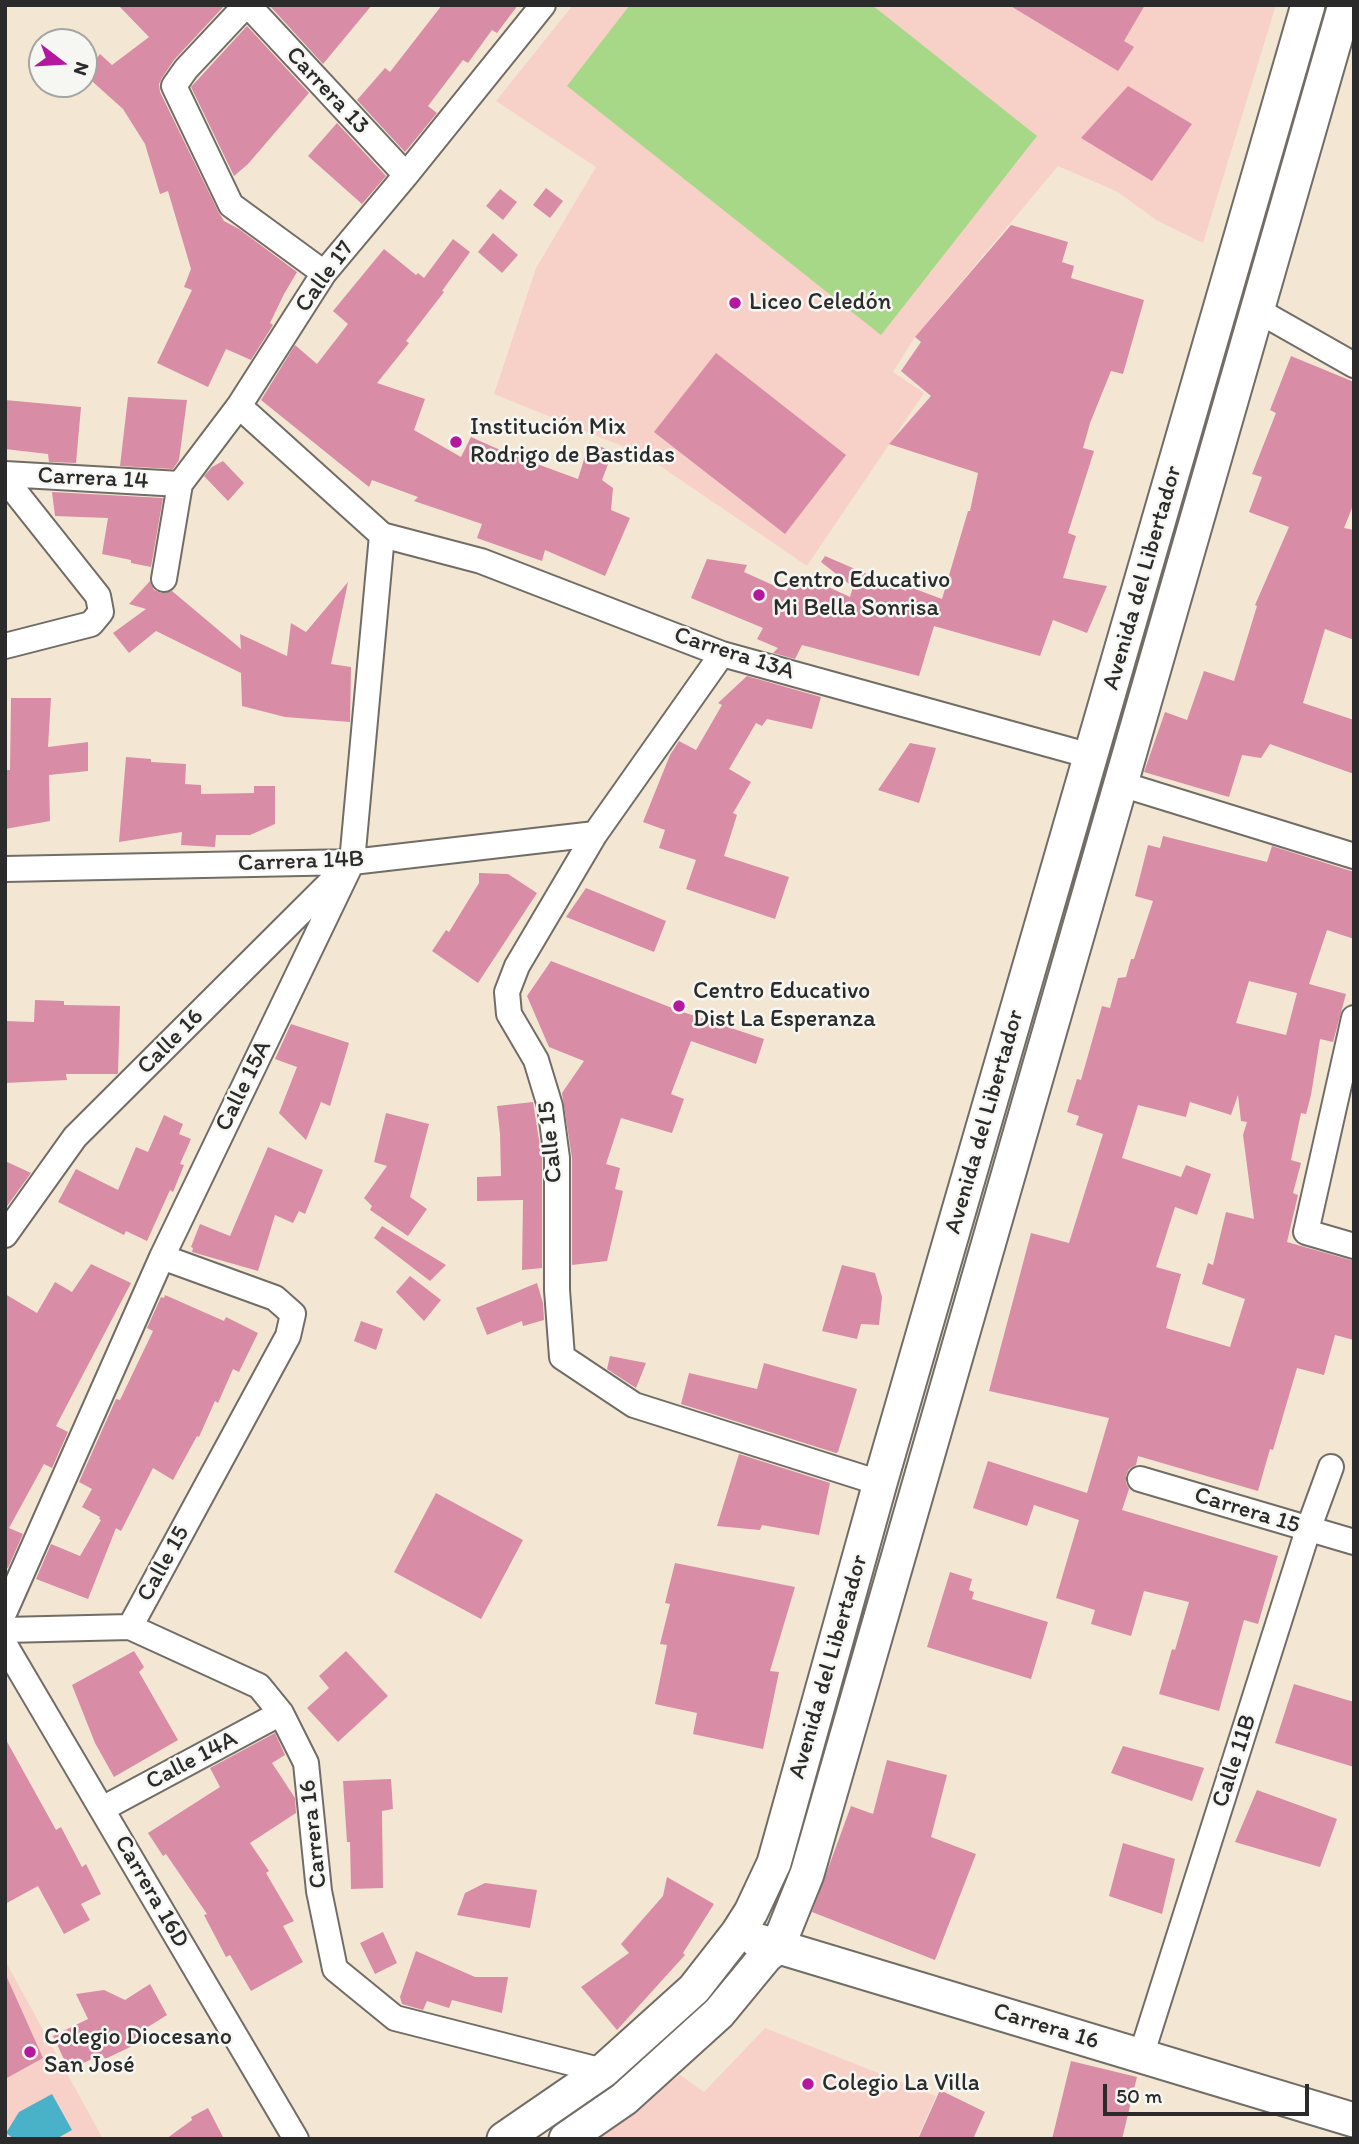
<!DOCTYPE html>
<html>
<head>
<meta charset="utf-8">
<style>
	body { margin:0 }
	#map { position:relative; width:1359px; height:2144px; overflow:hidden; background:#f3e7d4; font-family:Itim,sans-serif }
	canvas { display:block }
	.frame { position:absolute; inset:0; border:7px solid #2b2b2b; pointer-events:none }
	.north { position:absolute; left:28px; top:28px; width:70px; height:70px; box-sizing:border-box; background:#f6f6f2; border:2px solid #a5a5a2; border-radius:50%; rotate:107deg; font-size:19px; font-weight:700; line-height:28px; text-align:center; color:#2b2b2b }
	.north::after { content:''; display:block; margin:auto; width:24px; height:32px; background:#b5179e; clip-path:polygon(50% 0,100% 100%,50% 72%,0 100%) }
	.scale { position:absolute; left:1103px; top:2084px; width:206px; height:32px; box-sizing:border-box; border:4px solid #2b2b2b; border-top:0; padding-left:9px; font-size:21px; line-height:24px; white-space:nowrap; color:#2b2b2b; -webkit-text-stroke:5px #f6f6f2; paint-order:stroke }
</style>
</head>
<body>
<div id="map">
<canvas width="1359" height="2144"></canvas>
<div class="frame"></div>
<div class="north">N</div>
<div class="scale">50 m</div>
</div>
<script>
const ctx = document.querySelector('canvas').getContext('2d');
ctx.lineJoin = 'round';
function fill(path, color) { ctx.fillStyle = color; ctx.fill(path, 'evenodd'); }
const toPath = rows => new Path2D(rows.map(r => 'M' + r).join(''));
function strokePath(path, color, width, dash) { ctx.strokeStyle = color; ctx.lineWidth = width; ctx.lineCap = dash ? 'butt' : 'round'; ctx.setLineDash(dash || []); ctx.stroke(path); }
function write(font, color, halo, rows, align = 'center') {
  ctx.font = font + ' Itim,sans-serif'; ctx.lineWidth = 5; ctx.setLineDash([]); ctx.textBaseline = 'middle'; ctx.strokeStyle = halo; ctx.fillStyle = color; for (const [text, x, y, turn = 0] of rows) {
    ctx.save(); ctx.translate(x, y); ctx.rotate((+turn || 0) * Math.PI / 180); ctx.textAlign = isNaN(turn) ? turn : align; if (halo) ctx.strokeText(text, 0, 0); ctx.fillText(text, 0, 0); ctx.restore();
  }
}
const built = toPath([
	[573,5,1276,5,1203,243,1156,220,1118,192,1058,166,915,337,893,372,924,393,807,566,644,455,494,394,536,268,596,167,496,101],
	[7,1964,103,2139,5,2139,5,1965],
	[765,2028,936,2096,917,2139,593,2139,680,2075,704,2092]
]);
const green = toPath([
	[630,5,872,5,1037,136,881,335,567,86]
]);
const water = toPath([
	[52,2094,72,2130,56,2139,14,2139,6,2133,19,2112]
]);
const building = toPath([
	[118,5,225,5,174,60,162,78,159,84,160,92,218,211,224,221,239,229,297,272,284,294,270,323,273,325,251,360,226,349,208,387,157,363,192,290,184,287,191,269,168,191,160,194,145,144,123,109,84,74,100,54,112,65,149,37],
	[269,5,372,5,323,64],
	[442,5,518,5,497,33,492,30,468,63,463,60,428,106,437,113,405,152,357,100,385,68,390,72],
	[1009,5,1145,5,1124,41,1134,47,1118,71],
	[247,26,309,93,248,164,234,176,191,87],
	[1128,86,1192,124,1152,181,1081,138],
	[337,123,386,176,362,204,308,156],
	[546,188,563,201,550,218,533,205],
	[500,189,517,202,503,220,486,206],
	[1011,225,1068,242,1062,262,1074,266,1071,278,1144,300,1123,374,1111,371,1090,423,1083,448,1094,451,1068,533,1076,536,1063,578,1107,586,1087,633,1053,620,1040,656,934,626,919,676,802,645,795,659,773,653,778,648,757,639,763,628,691,598,707,559,747,565,744,572,786,591,800,574,850,597,853,587,821,562,825,556,906,591,907,586,942,599,968,511,970,511,978,473,889,444,931,396,901,371,921,342,915,337],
	[493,233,518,255,502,273,478,252],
	[453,239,470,252,442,291,444,292,406,341,409,343,377,383,425,399,414,430,461,457,471,437,507,453,578,479,589,443,613,451,602,480,613,488,611,510,630,518,605,576,545,550,542,561,477,538,482,524,414,501,418,497,372,480,369,487,261,400,295,345,317,364,348,324,333,311,384,249,416,275,418,273,424,278],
	[716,353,846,455,785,534,654,432],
	[1291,356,1354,382,1354,503,1344,528,1354,530,1354,640,1325,629,1303,703,1354,720,1354,774,1270,744,1261,758,1242,755,1229,797,1144,772,1165,712,1187,720,1204,671,1234,681,1257,606,1255,605,1289,527,1249,512,1262,477,1252,474,1276,413,1270,410],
	[128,397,187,400,179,460,173,469,120,466],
	[5,400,81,407,76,463,49,462,48,454,5,449],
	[223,461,244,483,228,501,204,476,212,467],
	[52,492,163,498,151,567,131,563,131,560,102,554,108,518,55,516],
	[150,581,154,590,161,593,172,591,241,649,240,634,287,656,291,623,306,632,348,582,331,664,351,667,350,722,285,717,242,706,241,673,156,631,129,653,113,633,146,609,129,604],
	[747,676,821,697,812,729,767,719,762,726,756,723,729,769,751,782,733,813,737,815,724,856,789,877,775,919,686,889,696,860,659,848,665,830,643,822,670,755,679,741,696,750,722,705,718,703],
	[11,698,51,698,48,747,88,742,88,771,49,775,50,821,5,829,5,770,10,770],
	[910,743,936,748,919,803,878,790],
	[126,757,151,759,151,762,186,764,185,784,201,785,201,794,254,793,254,786,275,786,275,824,250,835,216,835,215,847,181,845,182,832,119,842],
	[1163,836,1267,862,1272,846,1354,872,1354,939,1327,930,1309,984,1346,994,1333,1042,1320,1039,1311,1095,1306,1114,1301,1113,1291,1160,1301,1163,1293,1193,1298,1195,1287,1242,1354,1261,1354,1340,1335,1335,1324,1375,1297,1368,1273,1450,1270,1449,1258,1491,1138,1456,1136,1465,1129,1469,1126,1475,1126,1483,1129,1489,1122,1510,1278,1556,1258,1624,1244,1620,1219,1711,1159,1694,1172,1649,1175,1650,1189,1602,1144,1591,1131,1636,1091,1624,1095,1610,1056,1598,1079,1520,1034,1505,1027,1526,973,1508,988,1461,1087,1493,1109,1418,989,1391,1031,1233,1069,1243,1103,1134,1076,1125,1079,1116,1067,1112,1077,1079,1081,1080,1102,1006,1110,1008,1118,978,1126,977,1131,959,1134,959,1153,901,1135,896,1148,845,1160,848],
	[1249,981,1297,993,1286,1035,1236,1023],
	[1238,1095,1241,1121,1247,1122,1243,1135,1254,1219,1226,1212,1213,1265,1208,1263,1202,1284,1245,1299,1230,1347,1166,1328,1181,1274,1156,1267,1175,1207,1197,1215,1211,1174,1186,1165,1181,1177,1122,1158,1138,1105,1186,1117,1190,1102,1231,1115],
	[479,873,508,874,537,893,478,983,432,951,446,930,449,932,479,883],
	[586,888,666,921,654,952,566,917],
	[551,961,680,1011,764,1039,756,1064,691,1041,671,1094,684,1099,672,1133,621,1118,606,1164,620,1168,615,1189,623,1191,607,1261,572,1265,572,1158,562,1093,584,1061,549,1047,527,996],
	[35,1000,64,1001,64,1005,120,1006,118,1073,117,1074,66,1074,67,1080,5,1083,5,1021,34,1022],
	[291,1024,349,1043,330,1106,321,1102,306,1140,279,1113,297,1067,275,1059],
	[533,1102,542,1159,542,1268,522,1270,523,1200,477,1201,477,1177,501,1176,500,1134,497,1106],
	[386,1113,429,1124,410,1197,427,1209,408,1236,370,1210,372,1206,364,1198,387,1166,374,1162],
	[164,1115,183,1124,179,1134,191,1139,180,1164,184,1165,173,1192,170,1190,147,1241,126,1231,124,1235,58,1202,76,1169,118,1190,136,1147,148,1152],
	[268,1147,323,1170,305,1214,299,1211,293,1223,275,1215,258,1271,192,1252,193,1248,191,1247,200,1224,230,1236],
	[5,1161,31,1173,5,1209],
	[382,1226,446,1265,430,1281,374,1238],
	[91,1264,131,1283,56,1426,68,1432,52,1468,44,1464,9,1528,23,1534,8,1568,5,1567,5,1294,37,1313,55,1282,72,1292],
	[842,1265,875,1273,882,1297,879,1325,861,1324,857,1339,822,1331],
	[410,1276,441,1300,424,1321,396,1292],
	[537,1283,543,1303,544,1320,523,1326,522,1321,487,1335,476,1308],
	[165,1295,224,1321,226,1317,258,1333,239,1372,233,1369,218,1403,215,1401,199,1437,197,1436,173,1480,153,1468,121,1531,116,1528,88,1599,36,1579,51,1544,80,1556,101,1520,99,1519,100,1517,82,1507,92,1489,79,1482,116,1399,120,1400,153,1331,147,1328,161,1297,164,1298],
	[361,1321,383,1329,376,1350,354,1341],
	[610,1356,646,1363,636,1388,607,1369],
	[764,1363,857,1389,838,1452,836,1453,681,1404,689,1373,757,1389],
	[739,1454,830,1483,819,1535,762,1525,760,1530,717,1526],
	[436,1493,523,1540,481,1619,394,1572],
	[675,1563,795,1587,770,1671,779,1672,763,1749,693,1734,697,1713,655,1704,667,1645,660,1644,670,1604,665,1603],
	[950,1572,972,1579,969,1590,974,1592,972,1599,1048,1622,1031,1679,927,1647],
	[134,1651,144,1667,139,1672,178,1740,114,1777,95,1743,72,1685],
	[346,1651,388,1696,338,1742,307,1708,329,1688,319,1676],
	[1294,1684,1354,1702,1354,1767,1275,1743],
	[275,1733,285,1755,272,1763,295,1798,296,1813,250,1843,269,1871,266,1873,294,1921,283,1926,303,1962,251,1991,230,1955,226,1957,204,1915,207,1914,166,1854,163,1856,148,1833,220,1787,210,1768],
	[5,1738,56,1830,61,1827,82,1867,86,1864,101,1894,81,1904,90,1920,64,1934,38,1886,5,1904],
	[1123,1746,1204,1768,1192,1801,1111,1773],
	[887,1760,947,1775,931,1837,976,1854,935,1960,812,1912,851,1806,873,1814],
	[391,1779,393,1809,382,1811,383,1888,351,1889,350,1842,347,1842,343,1781],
	[1257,1790,1337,1819,1320,1867,1235,1842],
	[1123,1843,1175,1859,1162,1914,1109,1896],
	[667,1877,714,1904,683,1953,685,1955,617,2030,581,1987,629,1953,621,1944,663,1896],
	[485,1883,537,1890,530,1928,457,1915,465,1893],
	[383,1932,397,1963,375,1974,360,1943],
	[416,1951,475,1977,508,1977,502,2013,452,2000,449,2008,427,2001,423,2010,402,2004,400,1997],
	[5,1973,43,2058,5,2079],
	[150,1984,167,2015,143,2030,147,2039,105,2059,102,2054,69,2070,53,2036,88,2019,76,1994,104,1990,125,2000],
	[1071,2061,1137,2077,1122,2139,1052,2139],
	[940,2090,985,2112,973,2139,918,2139],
	[208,2108,224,2139,166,2139,192,2120,191,2117]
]);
const street = toPath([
	[246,5,186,69,174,86,231,205,324,273],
	[248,5,406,175],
	[1257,310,1354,365],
	[239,406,382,535,481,561,722,654,1091,756],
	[5,474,180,484],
	[5,479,98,596,101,612,91,624,5,646],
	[164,579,180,484,239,406,324,273,406,175,543,5],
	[722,654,595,834,517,966,507,992,509,1014,536,1060,550,1106,557,1158,557,1290,562,1357,634,1405,880,1483],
	[1121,784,1354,856],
	[5,869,352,862,595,834],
	[1354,1018,1306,1232,1354,1246],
	[5,1235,75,1137,339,874],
	[1140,1479,1354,1542],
	[5,1611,162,1257,352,862,382,535],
	[130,1627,288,1336,293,1314,275,1298,162,1257],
	[5,1630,130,1627,259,1686,281,1713,306,1763,319,1891,335,1969,395,2018,603,2071],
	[5,1645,296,2139],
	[102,1809,281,1713],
	[1141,2056,1308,1530,1331,1467]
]);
const secondary = toPath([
	[756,1940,1354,2120],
	[504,2139,603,2071,694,1989,737,1934,751,1912,774,1863,880,1483,1308,5],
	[566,2139,624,2099,719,2013,766,1956,778,1946,807,1874,1345,5]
]);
const markers = [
	[735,303,7,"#b5179e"],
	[456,442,7,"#b5179e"],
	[759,595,7,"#b5179e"],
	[679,1006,7,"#b5179e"],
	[30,2052,7,"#b5179e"],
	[808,2084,7,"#b5179e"]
];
const streetNames = [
	["Carrera 13",327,91,47],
	["Calle 17",325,277,-54],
	["Carrera 14",93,479,3],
	["Avenida del Libertador",1143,578,-74],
	["Carrera 13A",734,654,18],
	["Carrera 14B",301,862,-2],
	["Calle 16",171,1042,-45],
	["Calle 15A",244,1086,-64],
	["Avenida del Libertador",985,1122,-74],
	["Calle 15",551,1142,-96],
	["Carrera 15",1247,1511,17],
	["Calle 15",164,1564,-61],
	["Avenida del Libertador",829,1667,-74],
	["Calle 14A",192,1761,-28],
	["Calle 11B",1235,1761,-72],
	["Carrera 16",314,1834,-96],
	["Carrera 16D",151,1892,60],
	["Carrera 16",1046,2027,17]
];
const poiNames = [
	["Liceo Celedón",749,303],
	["Institución Mix",470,428],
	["Rodrigo de Bastidas",470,456],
	["Centro Educativo",773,581],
	["Mi Bella Sonrisa",773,609],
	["Centro Educativo",693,992],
	["Dist La Esperanza",693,1020],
	["Colegio Diocesano",44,2038],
	["San José",44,2066],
	["Colegio La Villa",822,2084]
];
fill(built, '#f7d1c8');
fill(green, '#a6d887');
fill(water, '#49b1c8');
fill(building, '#d98ca5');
strokePath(street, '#716d66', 28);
strokePath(secondary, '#716d66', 37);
strokePath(street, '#fff', 24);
strokePath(secondary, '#fff', 33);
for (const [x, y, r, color] of markers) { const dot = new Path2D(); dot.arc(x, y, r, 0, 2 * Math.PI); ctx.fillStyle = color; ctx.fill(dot); strokePath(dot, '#f6f6f2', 2.5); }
write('24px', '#2b2b2b', '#f6f6f2', streetNames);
write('24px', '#2b2b2b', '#f6f6f2', poiNames, 'left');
</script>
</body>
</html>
